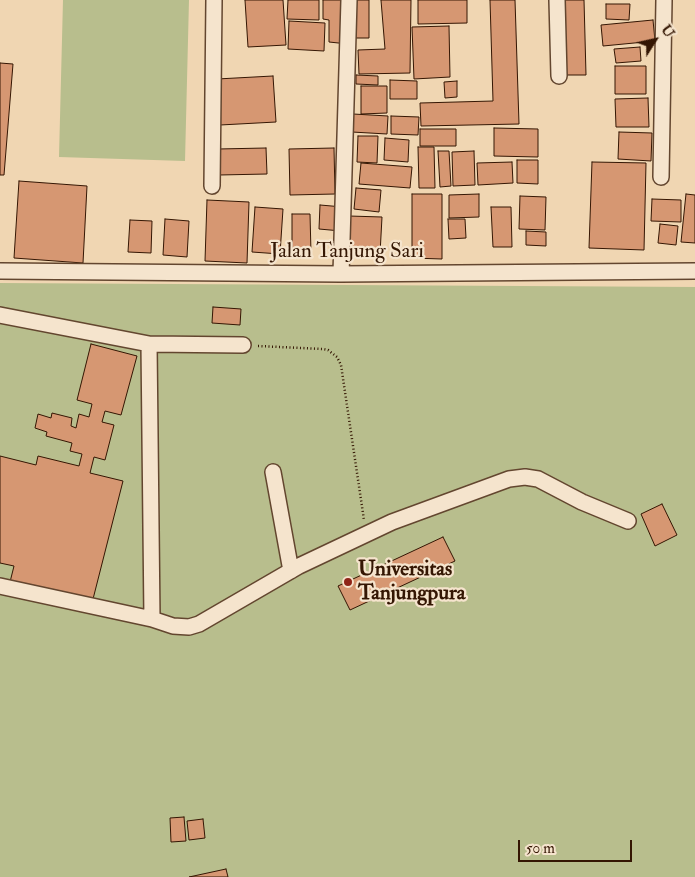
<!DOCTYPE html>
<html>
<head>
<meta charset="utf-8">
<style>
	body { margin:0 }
	#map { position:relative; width:695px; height:877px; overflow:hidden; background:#f0d6b2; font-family:"IM FELL Double Pica",serif }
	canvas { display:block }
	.north { position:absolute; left:630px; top:15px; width:50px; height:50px; -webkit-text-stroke:4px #f5e4cd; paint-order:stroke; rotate:55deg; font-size:14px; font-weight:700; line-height:20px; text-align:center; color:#341603 }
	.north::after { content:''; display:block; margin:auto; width:18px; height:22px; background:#341603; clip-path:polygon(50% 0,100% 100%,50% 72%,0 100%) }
	.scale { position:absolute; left:518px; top:840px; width:114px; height:22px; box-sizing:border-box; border:2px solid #341603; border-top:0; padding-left:6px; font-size:15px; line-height:18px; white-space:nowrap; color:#341603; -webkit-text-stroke:4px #f5e4cd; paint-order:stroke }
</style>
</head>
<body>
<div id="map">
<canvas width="695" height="877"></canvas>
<div class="north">U</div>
<div class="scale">50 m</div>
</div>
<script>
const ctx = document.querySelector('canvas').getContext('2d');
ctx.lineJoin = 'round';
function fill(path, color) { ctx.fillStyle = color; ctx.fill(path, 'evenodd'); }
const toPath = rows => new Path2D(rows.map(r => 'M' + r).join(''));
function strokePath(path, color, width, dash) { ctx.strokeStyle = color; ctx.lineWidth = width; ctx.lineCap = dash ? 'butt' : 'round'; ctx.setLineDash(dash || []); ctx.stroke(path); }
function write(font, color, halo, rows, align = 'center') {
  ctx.font = font + ' "IM FELL Double Pica",serif'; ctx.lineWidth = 4.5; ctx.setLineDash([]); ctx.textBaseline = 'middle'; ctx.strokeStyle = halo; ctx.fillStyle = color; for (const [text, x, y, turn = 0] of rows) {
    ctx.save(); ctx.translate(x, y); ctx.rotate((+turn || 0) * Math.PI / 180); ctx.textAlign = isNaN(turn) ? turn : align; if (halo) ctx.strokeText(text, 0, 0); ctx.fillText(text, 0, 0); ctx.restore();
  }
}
const green = toPath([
	[63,0,189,0,185,161,59,157],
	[0,283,695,287,695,877,0,877]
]);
const building = toPath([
	[245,0,283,0,286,45,248,47,245,0],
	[288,0,319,0,319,20,287,19,288,0],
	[323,0,347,0,348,44,329,42,329,20,323,19,323,0],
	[355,0,369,0,369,38,355,38,355,0],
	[381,0,411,0,410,73,359,74,358,50,385,49,381,0],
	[418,0,467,0,467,23,418,24,418,0],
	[490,0,515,0,519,124,421,126,420,103,493,101,490,0],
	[561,0,584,0,586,75,563,75,561,0],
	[606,4,630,4,629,20,606,19,606,4],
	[653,20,655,41,603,46,601,25,653,20],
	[289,21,325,23,324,51,288,49,289,21],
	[449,26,450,77,414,79,412,27,449,26],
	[640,47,641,61,616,63,614,49,640,47],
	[0,63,13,64,4,175,0,175,0,63],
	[615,66,646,66,646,94,615,94,615,66],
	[356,75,378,76,378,85,356,84,356,75],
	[273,76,276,122,220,125,217,79,273,76],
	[390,80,417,81,417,99,390,99,390,80],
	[457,81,457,97,445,98,444,82,457,81],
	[361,86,387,86,387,113,361,114,361,86],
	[648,98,649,127,616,127,615,99,648,98],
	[353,114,388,116,387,134,352,132,353,114],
	[391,116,419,117,418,135,391,134,391,116],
	[494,128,538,129,538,157,494,156,494,128],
	[420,129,456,129,456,146,420,146,420,129],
	[619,132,652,133,651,161,618,159,619,132],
	[358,136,378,136,377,163,357,162,358,136],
	[385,138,409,140,408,162,384,160,385,138],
	[418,147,434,147,435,188,419,188,418,147],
	[266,148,267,174,219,175,218,149,266,148],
	[334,148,335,194,290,195,289,149,334,148],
	[438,151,449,151,451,186,440,187,438,151],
	[474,151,475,185,453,186,452,152,474,151],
	[517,160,538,160,538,184,517,183,517,160],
	[512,162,513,183,478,185,477,163,512,162],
	[592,162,646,163,644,250,589,248,592,162],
	[361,163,412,167,410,188,359,184,361,163],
	[19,181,87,186,83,263,14,258,19,181],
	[356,188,381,190,379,212,354,209,356,188],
	[412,194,442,194,442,259,412,258,412,194],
	[479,194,479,217,449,218,449,195,479,194],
	[686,194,695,195,695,243,681,242,686,194],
	[520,196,546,197,545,230,519,229,520,196],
	[652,199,681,200,681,222,651,221,652,199],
	[207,200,249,202,247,263,205,261,207,200],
	[320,205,343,207,341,231,319,229,320,205],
	[255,207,283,209,280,254,252,252,255,207],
	[491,207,511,207,512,247,493,247,491,207],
	[292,214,310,214,311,253,292,253,292,214],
	[349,216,382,217,380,254,347,252,349,216],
	[165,219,189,221,187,257,163,255,165,219],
	[448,219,465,219,466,238,449,239,448,219],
	[130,220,152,221,151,253,128,252,130,220],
	[660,224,678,226,676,245,658,243,660,224],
	[526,231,546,232,546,246,526,245,526,231],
	[213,307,241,309,240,325,212,323,213,307],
	[91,344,137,356,121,415,105,411,102,422,114,425,105,460,94,457,90,473,123,481,92,603,10,582,14,566,0,563,0,456,36,465,38,456,79,466,82,454,70,451,72,443,46,436,47,432,35,428,38,414,51,418,52,413,72,418,71,426,76,428,79,414,89,417,92,404,77,400,91,344],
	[662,504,677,535,655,546,641,514,662,504],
	[443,537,455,561,350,610,338,586,443,537],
	[184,817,186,841,171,842,170,818,184,817],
	[203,819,205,838,189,840,187,821,203,819],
	[226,869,228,877,189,877,226,869]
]);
const path = toPath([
	[258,346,323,349,328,350,337,357,341,365,364,520]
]);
const minor = toPath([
	[557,0,559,76],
	[661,177,664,0],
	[212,186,214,0],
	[0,271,341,274,695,271],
	[341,274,349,0],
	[0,315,149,344,243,345],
	[149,344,152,619],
	[273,472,291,571],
	[0,586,152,619,173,626,189,627,199,624,299,566,392,522,509,479,525,477,538,479,582,502,628,521]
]);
const markers = [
	[348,582,5,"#8f2418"]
];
const streetNames = [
	["Jalan Tanjung Sari",347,252]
];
const poiNames = [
	["Universitas",358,570],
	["Tanjungpura",358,594]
];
fill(green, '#b8be8d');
fill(building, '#d69772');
strokePath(building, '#341603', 1);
strokePath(minor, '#63462f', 18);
strokePath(path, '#341603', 2.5, [1, 2.5]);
strokePath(minor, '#f5e4cd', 15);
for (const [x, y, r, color] of markers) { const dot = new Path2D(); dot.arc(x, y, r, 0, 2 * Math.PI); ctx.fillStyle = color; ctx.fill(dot); strokePath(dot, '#f5e4cd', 2); }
write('21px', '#341603', '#f5e4cd', streetNames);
write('bold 21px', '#341603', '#f5e4cd', poiNames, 'left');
</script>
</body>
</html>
